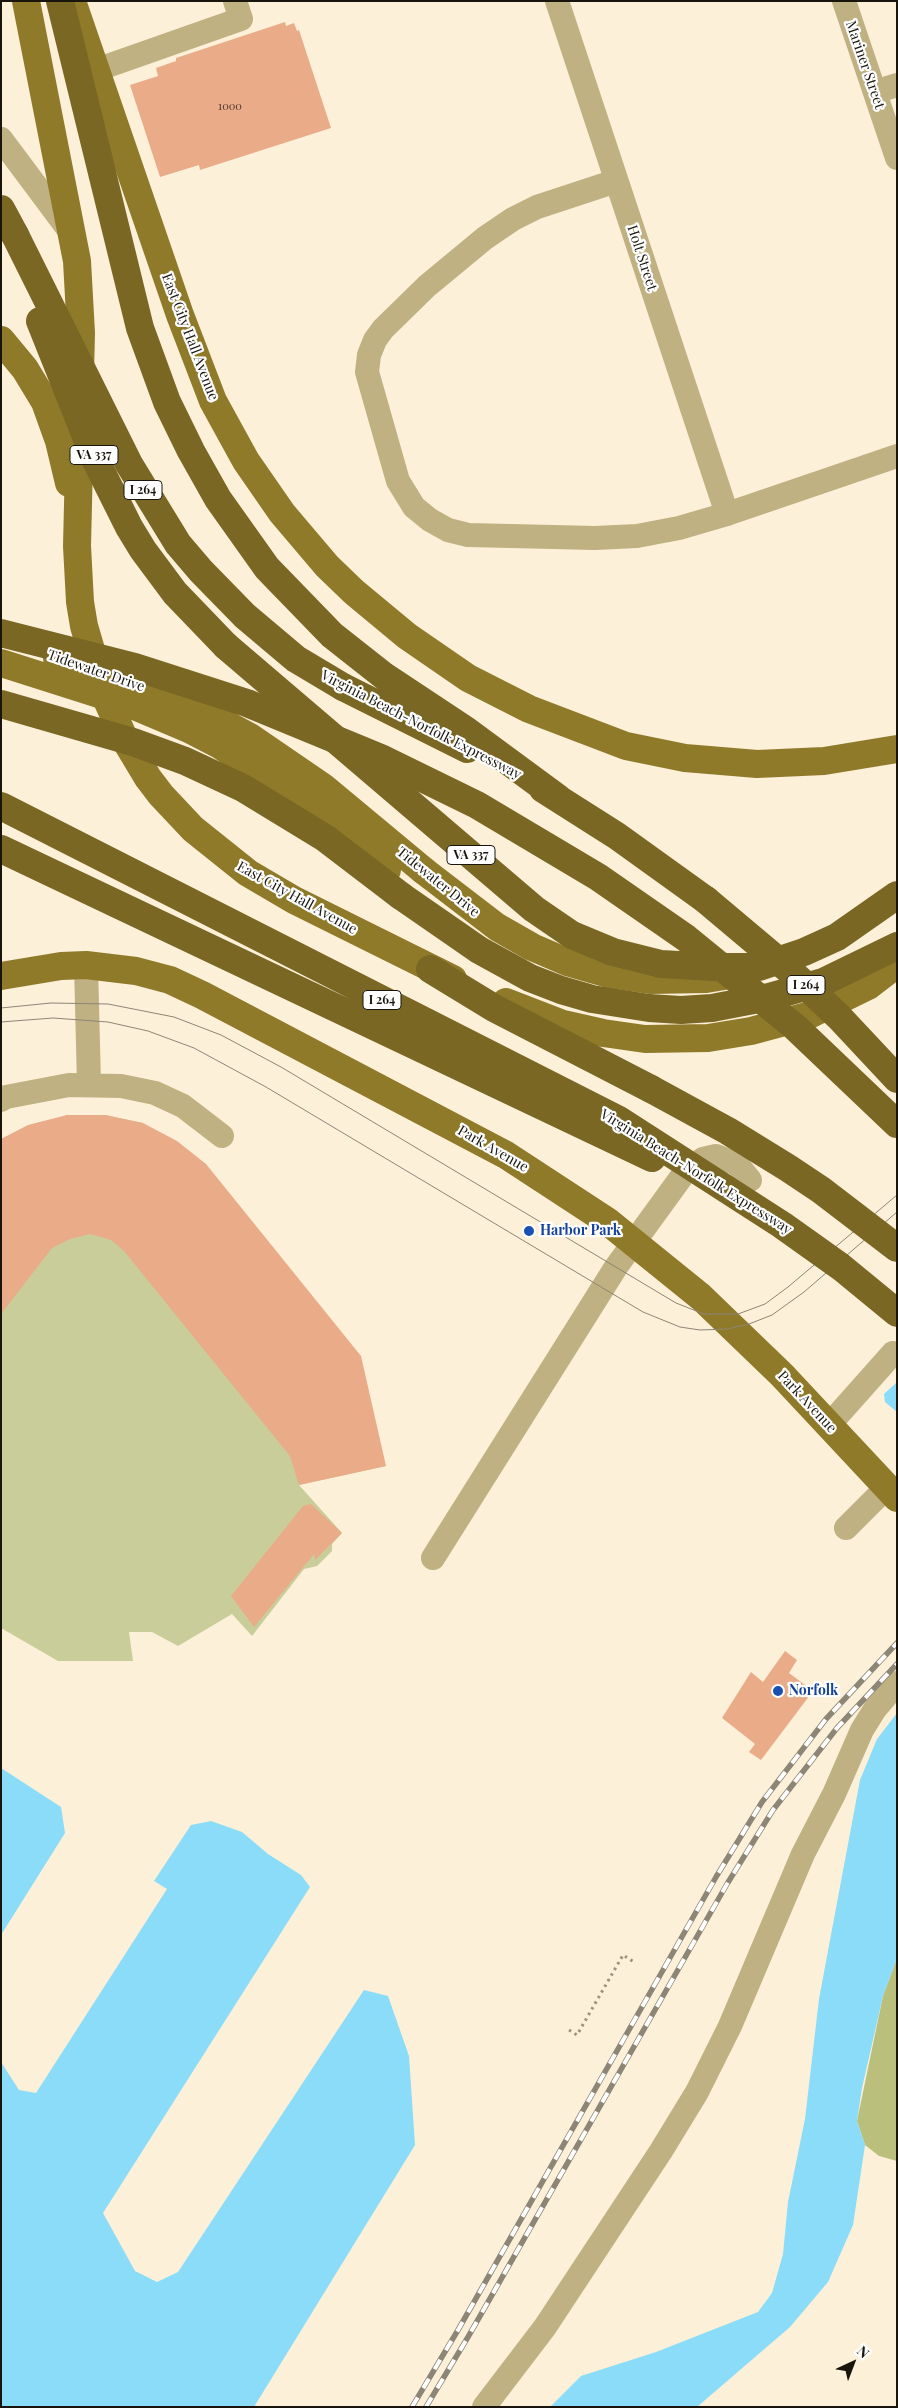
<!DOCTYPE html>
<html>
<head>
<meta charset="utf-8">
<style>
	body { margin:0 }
	#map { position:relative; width:898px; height:2408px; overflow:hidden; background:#fcf0d9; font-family:"Playfair Display",serif }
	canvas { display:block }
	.frame { position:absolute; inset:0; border:2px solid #19150d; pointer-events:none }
	.north { position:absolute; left:828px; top:2338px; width:50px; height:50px; -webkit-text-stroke:4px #fff; paint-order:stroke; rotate:43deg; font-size:14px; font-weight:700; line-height:20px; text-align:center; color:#19150d }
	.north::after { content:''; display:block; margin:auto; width:18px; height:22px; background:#19150d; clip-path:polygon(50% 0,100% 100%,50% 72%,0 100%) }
</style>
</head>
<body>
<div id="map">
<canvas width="898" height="2408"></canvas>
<div class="frame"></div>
<div class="north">N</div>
</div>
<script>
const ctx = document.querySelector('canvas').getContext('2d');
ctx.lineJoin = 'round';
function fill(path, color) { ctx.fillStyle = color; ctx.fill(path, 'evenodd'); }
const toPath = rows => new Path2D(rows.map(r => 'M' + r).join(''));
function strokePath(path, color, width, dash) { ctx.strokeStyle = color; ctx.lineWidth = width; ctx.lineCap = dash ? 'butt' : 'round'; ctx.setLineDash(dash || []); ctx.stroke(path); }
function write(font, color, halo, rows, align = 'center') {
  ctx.font = font + ' "Playfair Display",serif'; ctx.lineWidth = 4.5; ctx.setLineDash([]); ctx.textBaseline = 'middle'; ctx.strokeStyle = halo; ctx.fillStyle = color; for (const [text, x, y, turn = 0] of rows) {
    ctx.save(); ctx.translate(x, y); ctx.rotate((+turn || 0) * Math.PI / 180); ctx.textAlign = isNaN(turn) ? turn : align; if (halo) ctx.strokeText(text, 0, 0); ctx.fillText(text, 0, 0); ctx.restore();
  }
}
const green = toPath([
	[67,1115,105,1115,143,1123,386,1466,299,1485,342,1533,332,1544,332,1551,317,1566,304,1569,252,1636,232,1614,178,1646,152,1632,129,1632,133,1661,58,1661,1,1628,1,1139]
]);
const forest = toPath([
	[897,1958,897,2161,879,2156,865,2145,857,2121,883,1996]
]);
const water = toPath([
	[896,1383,897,1384,897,1412,885,1402,884,1394],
	[897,1713,897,1958,883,1996,862,2088,857,2121,865,2145,853,2225,828,2282,790,2327,697,2407,550,2407,581,2376,656,2352,758,2312,772,2293,783,2254,788,2202,805,2119,819,1999,860,1780,877,1739],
	[1,1768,61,1807,65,1833,1,1935],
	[211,1821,242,1832,268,1854,301,1875,310,1887,103,2213,135,2271,157,2282,178,2272,364,1990,388,1996,409,2056,415,2145,254,2407,1,2407,1,2062,19,2090,36,2093,167,1889,154,1881,191,1825]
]);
const building = toPath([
	[285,22,286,26,294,23,297,31,299,30,331,128,200,170,199,165,160,177,130,85,158,76,156,68,176,61,176,58],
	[67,1115,105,1115,143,1123,177,1141,206,1164,361,1356,386,1466,299,1485,290,1456,124,1251,111,1240,90,1234,70,1239,52,1248,1,1314,1,1139,28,1125],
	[311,1504,342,1533,315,1560,314,1554,254,1627,231,1596,303,1506],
	[785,1651,797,1660,789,1673,813,1691,761,1760,749,1752,755,1744,722,1718,751,1672,763,1682]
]);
const path = toPath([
	[569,2030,577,2035,623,1955,634,1962]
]);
const minor = toPath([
	[557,1,727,514],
	[844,1,897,158],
	[96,70,241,19,235,1],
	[875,92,897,85],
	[1,139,72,234],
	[616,181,537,207,513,219,485,238,427,286,383,329,375,340,369,355,367,372,398,481,414,507,430,520,448,530,468,535,595,538,637,536,679,528,727,514,897,456],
	[86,965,89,1084],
	[1,1100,6,1097,69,1085,121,1086,155,1093,183,1106,222,1136],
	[829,1425,893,1353],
	[846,1528,887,1487],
	[433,1558,616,1267,685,1172,703,1159,716,1156,737,1164,750,1180],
	[484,2407,545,2327,661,2151,697,2092,730,2026,803,1854,834,1794,862,1730,875,1709,897,1683]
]);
const major = toPath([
	[26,1,77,261,81,333,80,374],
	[72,1,180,315,213,401,246,461,282,513,327,566,354,592,407,636,468,678,529,709,626,746,685,758,757,764,824,761,897,749],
	[1,340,25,369,45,402,59,441,69,483],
	[80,420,77,546,80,602,84,626,103,691,124,738,148,778,161,795,193,829,248,873,294,900,453,979],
	[424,871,497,927,532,947,567,962,609,974,650,980,706,979,736,974],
	[1,976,61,966,86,965,136,971,170,980,202,995,506,1155,607,1221,701,1297,782,1375,897,1498],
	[506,1002,563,1024,603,1033,645,1039,708,1038,751,1031,807,1016,868,986,897,964]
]);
const highway = toPath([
	[60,1,140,328,167,402,191,451,218,499,267,568,332,635,384,676,467,731,558,798],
	[1,209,15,235],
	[226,646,534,909,572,935,613,952,661,964,713,967,759,967,804,952,837,937,897,895],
	[343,687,467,749],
	[543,789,617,836,706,900],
	[401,896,479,950,530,978,561,990,592,999,649,1008,681,1010,712,1008,769,997,823,982,897,946],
	[430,969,494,1008,651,1089]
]);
const tram = toPath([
	[1,1008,51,1003,108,1004,174,1017,221,1035,281,1067,676,1303,704,1314,738,1314,765,1304,788,1287,897,1195],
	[1,1022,53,1018,108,1022,148,1031,194,1048,266,1087,643,1312,680,1327,700,1330,727,1329,749,1324,772,1315,804,1292,897,1212]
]);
const rail = toPath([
	[412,2407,458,2330,716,1877,762,1802,826,1719,897,1643],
	[426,2407,468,2337,727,1884,773,1810,837,1728,897,1664]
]);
const majorBridge = toPath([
	[57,658,154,691,202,711,250,737,323,787,424,871],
	[1,663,130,704,189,729,220,745,301,799,387,870]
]);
const highwayBridge = toPath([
	[15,235,129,464,178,544,201,571,245,616,296,659,343,687],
	[40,321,96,461,129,527,143,550,175,593,226,646],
	[1,633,135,667,247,703,383,759,477,805,598,877,686,938,795,1027,897,1124],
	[1,704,133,742,185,761,243,788,325,838,401,896],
	[1,806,619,1120,782,1225,841,1267,897,1313],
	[1,849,652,1158],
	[706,900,788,969,839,1017,897,1079],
	[651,1089,728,1131,788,1168,821,1190,897,1248]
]);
const markers = [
	[529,1231,6,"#1a4fb4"],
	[778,1691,6,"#1a4fb4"]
];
const numberNames = [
	["1000",230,107]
];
const shields = [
	[94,455,48],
	[143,490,38],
	[471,855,48],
	[806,985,38],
	[382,1000,38]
];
const shieldNames = [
	["VA 337",94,455],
	["I 264",143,490],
	["VA 337",471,855],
	["I 264",806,985],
	["I 264",382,1000]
];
const streetNames = [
	["Mariner Street",865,65,71],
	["Holt Street",642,258,72],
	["East City Hall Avenue",190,337,69],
	["Tidewater Drive",96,671,19],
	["Virginia Beach-Norfolk Expressway",421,725,27],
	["Tidewater Drive",438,882,39],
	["East City Hall Avenue",297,898,29],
	["Park Avenue",493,1149,30],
	["Virginia Beach-Norfolk Expressway",696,1172,32],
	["Park Avenue",807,1402,47]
];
const transitNames = [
	["Harbor Park",540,1231],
	["Norfolk",789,1691]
];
fill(green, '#c9cd99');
fill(forest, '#bbbf7c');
fill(water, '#8adcf8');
fill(building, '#eaab88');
strokePath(path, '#9a9281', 3, [2.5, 4]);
strokePath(minor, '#bfb181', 24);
strokePath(major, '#8f7a2a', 28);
strokePath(highway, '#796723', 28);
strokePath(tram, '#8d8576', 1);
strokePath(rail, '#8d8576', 5.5);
strokePath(rail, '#fff', 4, [11]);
strokePath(majorBridge, '#8f7a2a', 28);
strokePath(highwayBridge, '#796723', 28);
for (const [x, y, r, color] of markers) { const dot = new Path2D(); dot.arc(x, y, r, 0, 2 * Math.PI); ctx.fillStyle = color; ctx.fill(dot); strokePath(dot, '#fff', 2); }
write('11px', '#4d3a2c', null, numberNames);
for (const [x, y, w] of shields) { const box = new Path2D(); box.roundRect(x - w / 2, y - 9.5, w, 19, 4); ctx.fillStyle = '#fff'; ctx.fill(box); strokePath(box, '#19150d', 1); }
write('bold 12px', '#19150d', null, shieldNames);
write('14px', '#19150d', '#fff', streetNames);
write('bold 14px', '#164399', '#fff', transitNames, 'left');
</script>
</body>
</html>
